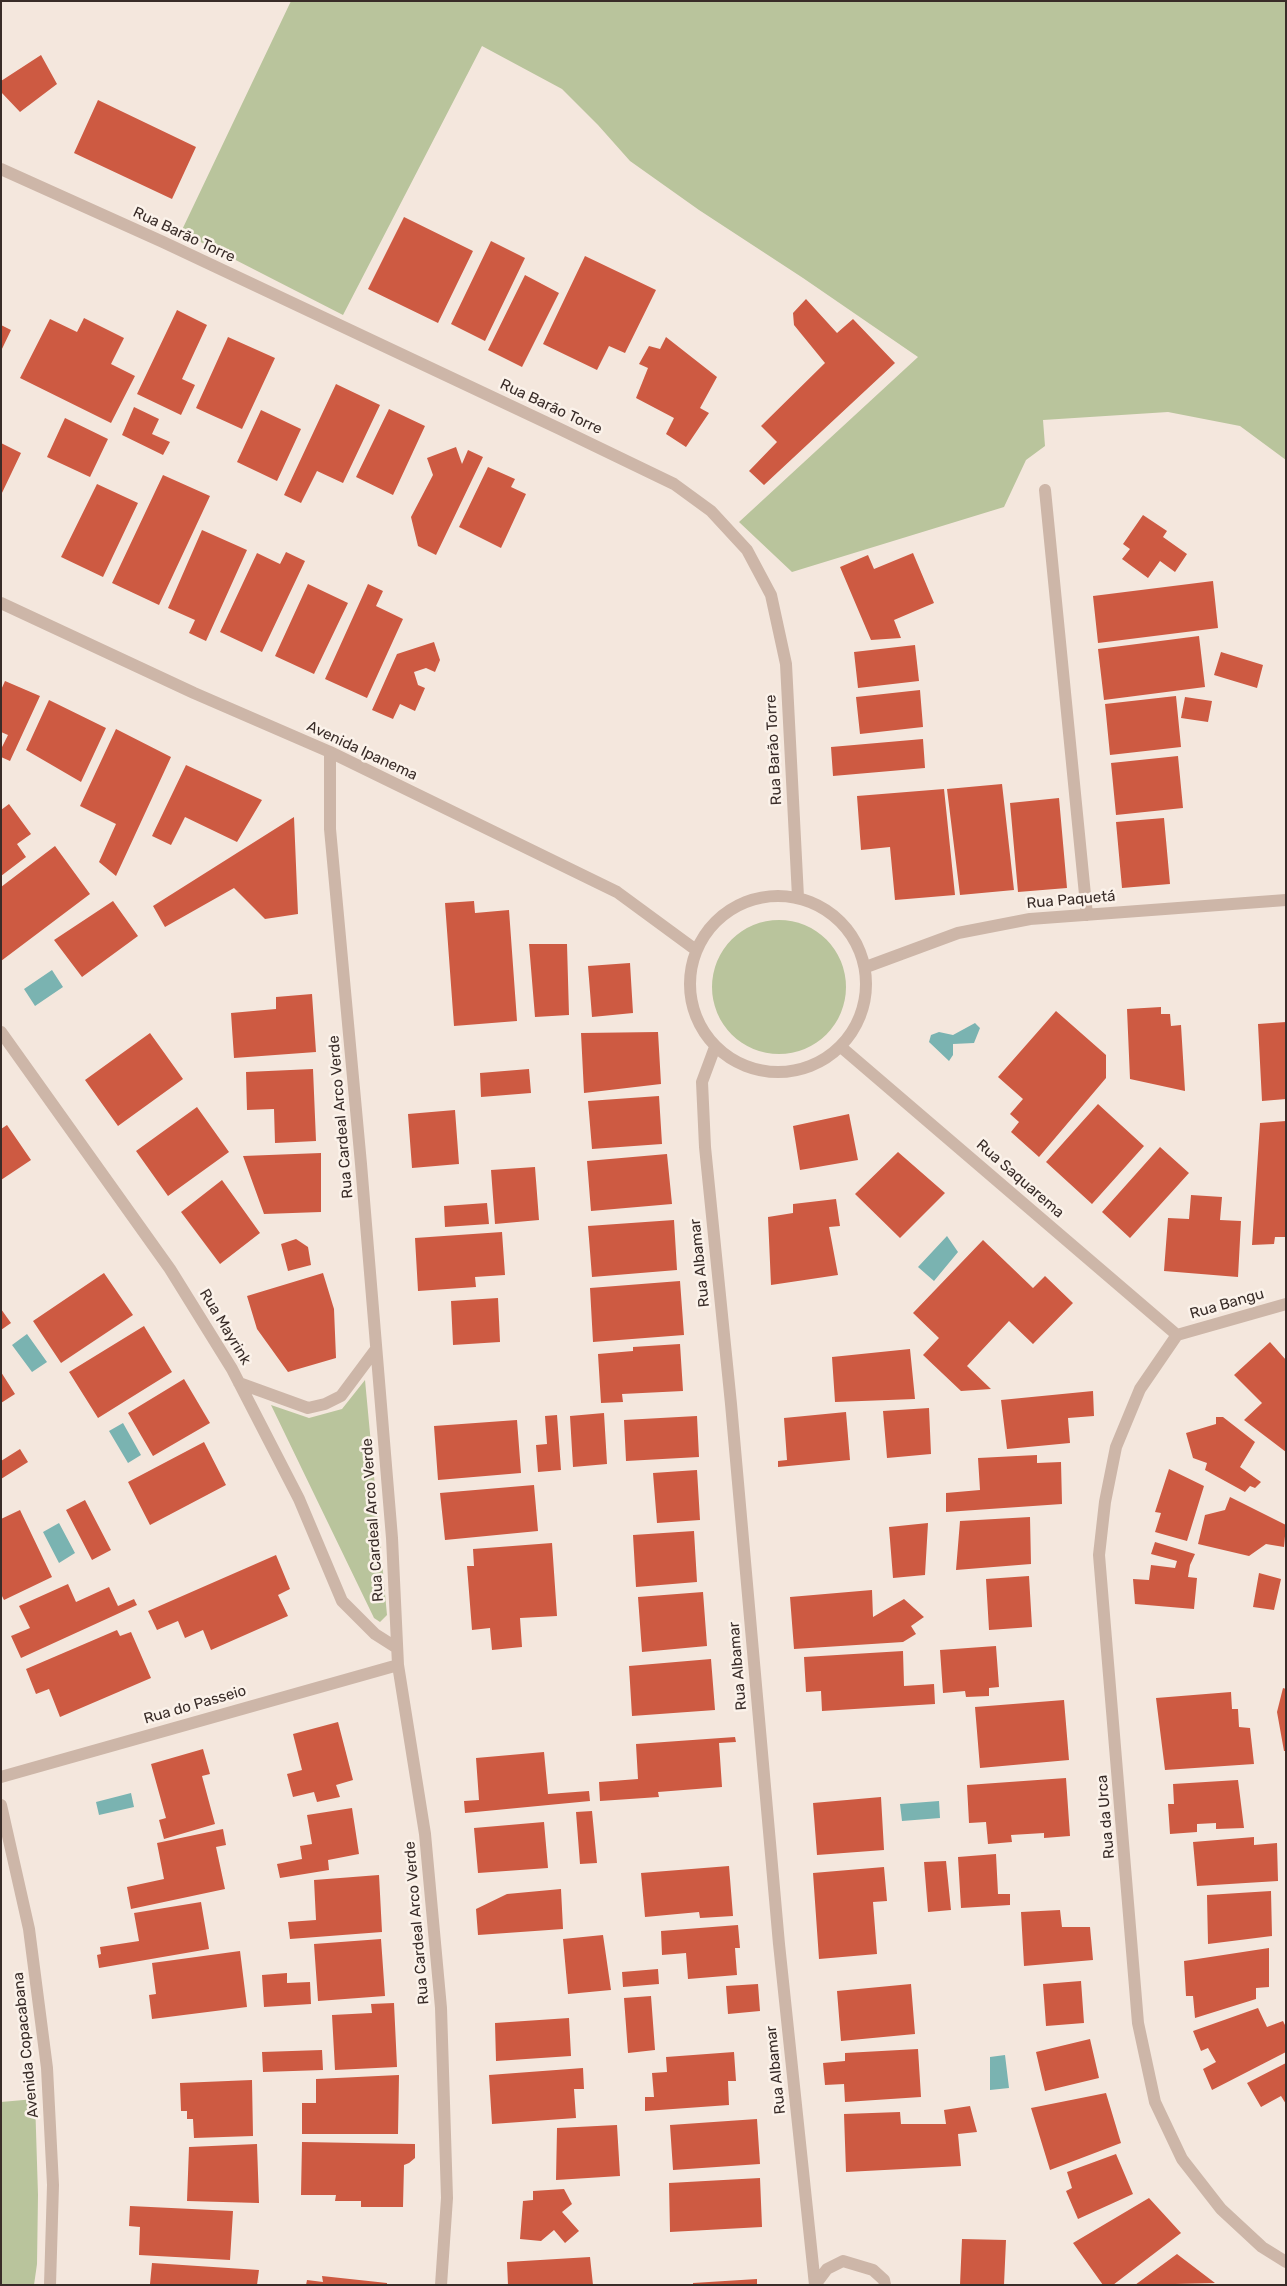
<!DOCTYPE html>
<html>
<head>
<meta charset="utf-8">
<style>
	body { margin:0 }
	#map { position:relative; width:1287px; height:2286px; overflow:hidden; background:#f4e7dd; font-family:Rubik,sans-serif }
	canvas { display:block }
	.frame { position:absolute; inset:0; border:2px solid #392c28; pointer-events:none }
</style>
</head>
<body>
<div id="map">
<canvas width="1287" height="2286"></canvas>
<div class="frame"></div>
</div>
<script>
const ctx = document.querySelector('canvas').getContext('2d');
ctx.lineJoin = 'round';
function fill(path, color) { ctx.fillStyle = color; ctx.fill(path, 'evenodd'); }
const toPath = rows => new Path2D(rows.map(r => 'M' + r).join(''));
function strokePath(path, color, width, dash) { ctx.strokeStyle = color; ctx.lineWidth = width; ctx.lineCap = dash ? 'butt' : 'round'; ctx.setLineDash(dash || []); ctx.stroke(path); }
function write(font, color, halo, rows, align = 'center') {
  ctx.font = font + ' Rubik,sans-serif'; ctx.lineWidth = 5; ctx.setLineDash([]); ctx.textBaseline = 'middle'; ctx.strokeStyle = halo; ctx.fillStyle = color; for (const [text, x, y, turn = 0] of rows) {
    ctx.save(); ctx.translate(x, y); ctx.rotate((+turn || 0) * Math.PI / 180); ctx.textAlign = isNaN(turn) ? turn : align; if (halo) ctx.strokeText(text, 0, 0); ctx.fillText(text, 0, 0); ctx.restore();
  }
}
const green = toPath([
	[291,1,1286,1,1286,460,1240,426,1168,412,1043,420,1045,446,1026,460,1004,507,792,572,739,522,918,357,803,278,699,210,630,161,598,125,562,89,482,46,343,315,181,232],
	'712 987a67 67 0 1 1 134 0a67 67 0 1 1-134 0Z',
	[365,1380,387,1615,380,1622,374,1618,271,1405,309,1418,342,1409],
	[35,2099,38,2195,37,2264,34,2285,1,2285,1,2102]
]);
const water = toPath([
	[52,970,63,987,35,1006,24,989],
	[975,1023,980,1028,974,1043,953,1044,953,1055,949,1061,929,1042,931,1035,939,1032,953,1035],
	[947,1236,958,1252,934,1281,918,1267],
	[27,1334,47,1362,32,1372,12,1345],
	[123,1423,141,1455,128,1463,109,1431],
	[59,1523,75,1553,59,1563,43,1532],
	[131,1793,134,1807,99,1815,96,1802],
	[939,1801,940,1818,902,1821,900,1804],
	[1005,2055,1009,2088,990,2090,990,2057]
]);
const building = toPath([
	[41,55,57,84,20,112,1,92,1,81],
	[98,100,196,147,172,199,74,153],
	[404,217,473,251,438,323,368,289],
	[491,241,525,258,485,341,451,324],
	[585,256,656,290,625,353,609,346,597,370,543,344],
	[525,275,559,293,522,367,488,350],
	[806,299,837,333,853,319,895,363,764,485,749,471,777,442,761,426,825,363,794,325,793,313],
	[177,310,207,325,182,379,195,385,181,415,137,394],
	[84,318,124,338,111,364,135,376,111,423,20,378,50,319,77,332],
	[1,325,11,330,1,351],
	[228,337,275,358,242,429,196,408],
	[666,337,717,377,700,408,709,413,686,447,666,434,674,418,636,398,648,368,639,364,649,346,660,349],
	[336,384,380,405,343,483,317,471,301,503,284,495],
	[134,407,159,419,152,434,170,442,163,455,122,435],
	[389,409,425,426,393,495,356,477],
	[261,410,301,429,277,481,237,462],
	[65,418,108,439,90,477,47,457],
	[1,443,21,453,1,495],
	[456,447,462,464,468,450,483,457,436,555,418,546,411,517,433,475,427,458],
	[488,467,515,479,511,487,526,494,501,548,459,527],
	[163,475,210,496,159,605,112,583],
	[97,484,138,503,103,577,61,557],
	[1143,515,1167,531,1163,537,1187,554,1175,572,1160,561,1148,578,1122,559,1130,549,1123,544],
	[202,530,247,550,206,641,189,633,195,620,168,608],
	[286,552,305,561,262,652,220,632,257,553,280,564],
	[913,553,934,603,894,620,901,638,871,640,840,567,868,555,874,569],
	[1213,581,1218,628,1098,643,1093,596],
	[308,584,348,603,314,674,275,656],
	[368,584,383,591,376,606,403,619,367,698,325,679],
	[1199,636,1205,687,1104,700,1098,649],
	[434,642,440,660,435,672,426,668,414,672,418,685,425,688,415,711,400,704,393,719,372,710,397,654],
	[915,645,919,681,858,688,854,652],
	[1221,652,1263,665,1257,688,1214,675],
	[5,681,40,696,10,761,1,757,1,749,8,735,1,732,1,690],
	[920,690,923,727,860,734,856,697],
	[1176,696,1181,747,1110,755,1105,704],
	[1185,697,1212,701,1208,722,1181,718],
	[49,700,106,728,81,782,26,750],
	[116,729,171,757,116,876,99,862,116,824,80,806],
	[923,739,925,768,833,776,831,747],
	[1178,756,1183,808,1116,815,1111,763],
	[186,765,262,800,237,842,185,817,171,845,152,836],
	[1002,784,1014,890,960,895,947,789],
	[944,789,955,895,895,900,890,847,861,850,857,796],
	[1059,798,1067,888,1018,892,1010,803],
	[9,804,31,834,17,844,26,857,1,876,1,810],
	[294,817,298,914,265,919,234,888,165,927,153,906],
	[1164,818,1170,884,1122,888,1116,822],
	[55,846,90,894,1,961,1,887],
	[113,901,138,936,82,977,54,940],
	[474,901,475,913,509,910,517,1021,454,1026,445,903],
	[529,944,567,944,569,1015,535,1017],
	[630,963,633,1013,592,1017,588,966],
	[312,994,316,1052,234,1058,231,1013,276,1009,276,997],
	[1161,1007,1161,1014,1170,1014,1171,1026,1181,1025,1185,1091,1130,1079,1127,1009],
	[1056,1011,1106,1055,1106,1078,1039,1157,1011,1132,1019,1122,1010,1114,1023,1099,998,1077],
	[1286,1022,1286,1099,1262,1101,1258,1024],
	[658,1032,661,1084,584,1093,581,1033],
	[150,1033,183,1079,118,1126,85,1080],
	[313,1069,316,1141,275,1143,274,1109,247,1110,246,1072],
	[529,1069,531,1093,481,1097,480,1073],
	[659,1096,662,1144,592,1149,588,1101],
	[1098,1104,1144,1146,1092,1204,1046,1162],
	[197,1107,229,1152,168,1196,136,1151],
	[455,1110,459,1164,412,1168,408,1114],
	[849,1114,858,1160,800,1170,793,1126],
	[1286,1121,1286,1237,1275,1237,1274,1244,1252,1245,1260,1123],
	[7,1125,31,1160,1,1180,1,1129],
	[1160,1147,1189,1173,1130,1238,1102,1212],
	[898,1152,945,1193,900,1238,855,1194],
	[321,1153,321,1212,264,1214,243,1156],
	[667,1154,672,1204,591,1211,587,1161],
	[535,1167,539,1220,495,1224,491,1170],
	[222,1180,260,1233,220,1264,181,1212],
	[1191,1195,1222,1197,1220,1220,1241,1221,1238,1277,1164,1271,1168,1218,1189,1219],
	[836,1199,840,1226,829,1227,838,1275,771,1285,768,1217,793,1213,793,1204],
	[487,1203,489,1224,445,1227,444,1206],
	[674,1220,677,1270,592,1277,588,1226],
	[502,1232,505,1275,475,1277,476,1287,418,1291,415,1238],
	[296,1239,308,1247,311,1265,288,1271,281,1244],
	[983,1240,1033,1288,1045,1276,1073,1303,1033,1344,1009,1321,967,1366,991,1389,961,1391,923,1355,939,1338,913,1313],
	[104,1273,133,1315,61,1363,33,1321],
	[323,1273,334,1309,336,1358,288,1372,257,1329,247,1296],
	[680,1281,684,1335,593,1342,590,1288],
	[498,1298,500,1342,453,1345,451,1301],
	[1,1309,11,1323,1,1330],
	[144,1326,172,1372,98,1418,69,1372],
	[1270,1342,1286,1360,1286,1452,1244,1420,1262,1403,1234,1375],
	[680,1344,683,1391,622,1394,623,1402,601,1403,598,1354,633,1351,633,1347],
	[910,1349,915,1399,835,1402,832,1357],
	[1,1372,15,1394,1,1403],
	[184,1379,210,1423,153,1456,128,1413],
	[1093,1391,1094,1416,1068,1418,1070,1443,1007,1449,1001,1400],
	[929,1408,931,1454,887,1458,883,1411],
	[846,1412,850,1460,778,1467,778,1461,787,1460,784,1418],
	[604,1413,607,1464,573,1467,570,1416],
	[557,1415,561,1470,538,1472,536,1445,547,1444,545,1416],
	[697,1416,699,1457,626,1461,624,1420],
	[1216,1417,1223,1417,1255,1442,1240,1467,1261,1482,1255,1488,1250,1486,1245,1492,1205,1470,1207,1463,1193,1458,1186,1433,1216,1424],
	[517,1420,521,1473,438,1480,434,1426],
	[204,1442,226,1485,150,1525,128,1482],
	[20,1449,28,1462,1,1479,1,1461],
	[1037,1455,1037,1463,1061,1462,1062,1504,946,1512,946,1493,980,1490,978,1458],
	[1169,1469,1204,1486,1187,1541,1155,1532,1161,1513,1155,1512],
	[697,1470,700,1520,657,1523,653,1473],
	[534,1485,538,1531,445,1540,440,1493],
	[1230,1497,1286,1525,1284,1547,1266,1544,1249,1556,1198,1544,1205,1515,1225,1510],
	[85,1500,111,1550,92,1560,66,1510],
	[20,1510,52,1577,4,1600,1,1594,1,1519],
	[1030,1517,1031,1564,956,1570,960,1521],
	[928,1523,925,1575,893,1578,889,1527],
	[694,1531,697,1582,636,1587,633,1535],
	[1155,1542,1195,1554,1190,1565,1188,1577,1197,1578,1194,1609,1135,1604,1133,1579,1149,1580,1151,1565,1175,1568,1177,1561,1151,1554],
	[552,1543,557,1616,520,1618,522,1647,492,1650,490,1628,472,1630,467,1566,474,1566,473,1549],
	[276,1555,290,1589,278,1595,288,1616,211,1650,203,1630,185,1638,178,1621,157,1630,148,1611],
	[1259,1573,1281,1579,1274,1610,1253,1607],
	[1029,1576,1032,1627,989,1630,986,1579],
	[68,1584,76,1602,109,1587,118,1606,134,1599,137,1605,21,1658,11,1636,30,1628,19,1606],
	[872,1590,873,1617,904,1599,924,1617,911,1626,916,1634,903,1642,794,1649,790,1597],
	[703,1592,707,1646,642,1652,638,1597],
	[117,1630,120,1636,131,1632,151,1678,60,1717,49,1689,36,1694,26,1669],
	[996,1646,999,1687,989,1688,989,1696,966,1697,965,1691,943,1693,940,1650],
	[903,1651,904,1686,934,1684,935,1704,822,1711,821,1691,806,1692,804,1657],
	[711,1659,715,1710,632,1716,629,1666],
	[1283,1688,1286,1689,1286,1751,1284,1751,1277,1712],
	[1231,1692,1232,1709,1238,1709,1239,1727,1250,1728,1254,1764,1165,1770,1156,1698],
	[1064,1700,1069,1760,980,1768,975,1707],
	[338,1722,353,1780,336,1785,340,1797,317,1802,314,1792,293,1797,287,1774,302,1770,293,1734],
	[735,1737,736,1742,719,1743,722,1787,658,1792,659,1797,600,1801,599,1782,638,1779,636,1744],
	[203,1749,210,1774,202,1776,215,1824,164,1839,159,1820,166,1818,151,1764],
	[544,1752,548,1794,589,1791,590,1801,465,1813,464,1801,479,1800,476,1758],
	[1066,1778,1070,1836,1044,1838,1044,1833,1011,1835,1012,1842,988,1844,986,1822,969,1823,967,1785],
	[1238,1780,1244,1828,1216,1829,1216,1823,1197,1824,1197,1832,1170,1834,1168,1804,1174,1804,1173,1784],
	[881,1797,884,1850,817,1855,813,1803],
	[352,1808,359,1854,328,1860,329,1870,280,1878,277,1864,302,1859,300,1846,312,1844,307,1815],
	[592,1811,597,1863,580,1864,576,1812],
	[544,1822,548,1868,478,1873,474,1828],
	[223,1829,226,1845,216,1847,225,1889,131,1909,127,1887,164,1879,157,1843],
	[1254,1837,1254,1845,1277,1843,1278,1881,1197,1886,1193,1842],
	[996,1854,998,1894,1010,1894,1010,1905,961,1908,958,1857],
	[946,1861,951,1910,928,1912,924,1862],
	[729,1866,733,1916,700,1918,699,1912,645,1917,641,1873],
	[884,1867,887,1901,873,1902,877,1954,819,1959,813,1873],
	[379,1875,382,1932,290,1939,288,1922,316,1920,314,1880],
	[561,1889,563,1929,478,1935,476,1909,507,1894],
	[1271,1891,1272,1936,1208,1944,1207,1895],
	[201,1902,209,1949,99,1968,97,1955,101,1954,100,1947,139,1941,134,1913],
	[1060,1910,1062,1927,1090,1927,1093,1960,1024,1966,1021,1912],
	[738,1925,740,1948,735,1948,737,1975,688,1979,686,1953,662,1955,661,1931],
	[603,1935,611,1990,568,1994,563,1939],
	[381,1939,385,1996,318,2001,314,1944],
	[1269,1948,1269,1987,1256,1988,1256,1999,1195,2018,1193,1996,1186,1996,1184,1961],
	[240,1951,247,2007,152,2019,149,1995,156,1994,152,1963],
	[658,1969,659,1984,623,1987,622,1972],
	[287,1973,287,1983,310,1982,311,2004,264,2007,262,1975],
	[1081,1981,1084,2023,1046,2026,1043,1984],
	[758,1984,760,2011,728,2014,726,1986],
	[911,1984,915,2034,841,2041,837,1991],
	[651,1996,655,2050,628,2053,624,1998],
	[394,2003,397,2067,335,2070,332,2015,372,2013,371,2004],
	[1258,2008,1267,2027,1283,2021,1286,2027,1286,2052,1212,2090,1203,2069,1216,2062,1208,2048,1201,2051,1193,2031],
	[569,2018,571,2056,496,2061,495,2023],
	[1090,2039,1099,2078,1045,2091,1036,2052],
	[918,2049,921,2097,845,2102,844,2084,825,2085,823,2063,845,2061,845,2053],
	[322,2050,323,2070,263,2072,262,2052],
	[734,2052,736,2081,728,2081,729,2105,645,2111,645,2097,654,2097,652,2073,667,2072,666,2057],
	[1286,2063,1286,2104,1281,2096,1261,2107,1247,2083],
	[583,2068,584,2089,574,2089,576,2118,492,2124,489,2075],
	[399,2075,398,2134,302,2134,302,2103,316,2103,316,2079],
	[252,2080,253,2136,194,2138,193,2119,187,2119,187,2111,181,2111,180,2083],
	[1106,2093,1121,2143,1050,2170,1031,2108],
	[970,2106,977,2132,958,2134,961,2166,846,2172,844,2114,900,2112,901,2124,946,2124,944,2110],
	[757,2119,760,2164,673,2170,670,2125],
	[617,2125,620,2176,556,2180,557,2128],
	[302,2142,415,2144,415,2158,409,2163,404,2165,403,2207,361,2207,361,2201,335,2201,336,2195,301,2195],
	[257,2144,259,2203,187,2201,189,2147],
	[1116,2154,1133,2194,1078,2219,1066,2191,1072,2188,1067,2172],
	[760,2178,762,2227,670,2232,669,2183],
	[564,2189,572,2204,562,2212,579,2231,565,2243,554,2230,541,2241,520,2239,523,2201,533,2200,533,2191],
	[1149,2198,1181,2233,1113,2285,1103,2285,1073,2243],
	[130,2206,233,2211,230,2260,139,2255,140,2227,129,2226],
	[962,2239,1006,2240,1004,2285,960,2285],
	[1177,2254,1215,2283,1135,2285],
	[590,2257,593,2285,508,2285,507,2262],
	[152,2263,259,2270,257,2285,154,2285,150,2284],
	[322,2276,387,2283,387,2285,306,2285,307,2280,323,2282],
	[757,2279,757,2285,693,2285,693,2283]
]);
const minor = toPath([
	[1,169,163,242,560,429,674,484,711,511,747,550,771,595,786,664,798,897],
	[1045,490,1087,915],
	[1,603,194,693,330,752,617,892,696,950],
	[330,752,330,829,361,1164,392,1538,398,1665,425,1834,441,2008,447,2198,441,2285],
	'690 984a88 88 0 1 1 176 0a88 88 0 1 1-176 0Z',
	[866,967,958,933,1030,919,1286,900],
	[1,1032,170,1269,232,1369,299,1499,342,1601,375,1634,397,1648],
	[715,1047,702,1082,705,1147,731,1404,779,1944,815,2285],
	[841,1047,1177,1335],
	[1177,1335,1140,1389,1116,1447,1105,1502,1099,1555,1138,2023,1155,2102,1182,2159,1221,2209,1262,2247,1286,2262],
	[1177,1335,1286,1304],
	[239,1383,308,1408,325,1404,341,1396,376,1349],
	[1,1777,398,1665],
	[1,1805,29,1929,47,2068,53,2185,50,2285],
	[815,2285,827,2269,843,2261,873,2270,884,2280,885,2285]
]);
const streetNames = [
	["Rua Barão Torre",184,235,25],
	["Rua Barão Torre",551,407,25],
	["Rua Barão Torre",774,750,-93],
	["Avenida Ipanema",362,751,25],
	["Rua Paquetá",1071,900,-5],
	["Rua Cardeal Arco Verde",341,1117,-95],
	["Rua Saquarema",1020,1179,41],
	["Rua Albamar",700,1263,-96],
	["Rua Bangu",1227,1304,-16],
	["Rua Mayrink",225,1327,59],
	["Rua Cardeal Arco Verde",373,1520,-94],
	["Rua Albamar",738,1666,-95],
	["Rua do Passeio",195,1705,-16],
	["Rua da Urca",1106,1817,-95],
	["Rua Cardeal Arco Verde",417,1923,-95],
	["Avenida Copacabana",26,2045,-96],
	["Rua Albamar",776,2070,-96]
];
fill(green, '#b9c49c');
fill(water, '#7ab3b1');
fill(building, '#cd5a42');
strokePath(minor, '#cdb6a8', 12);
write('15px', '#392c28', '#fbf2ea', streetNames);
</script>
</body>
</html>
